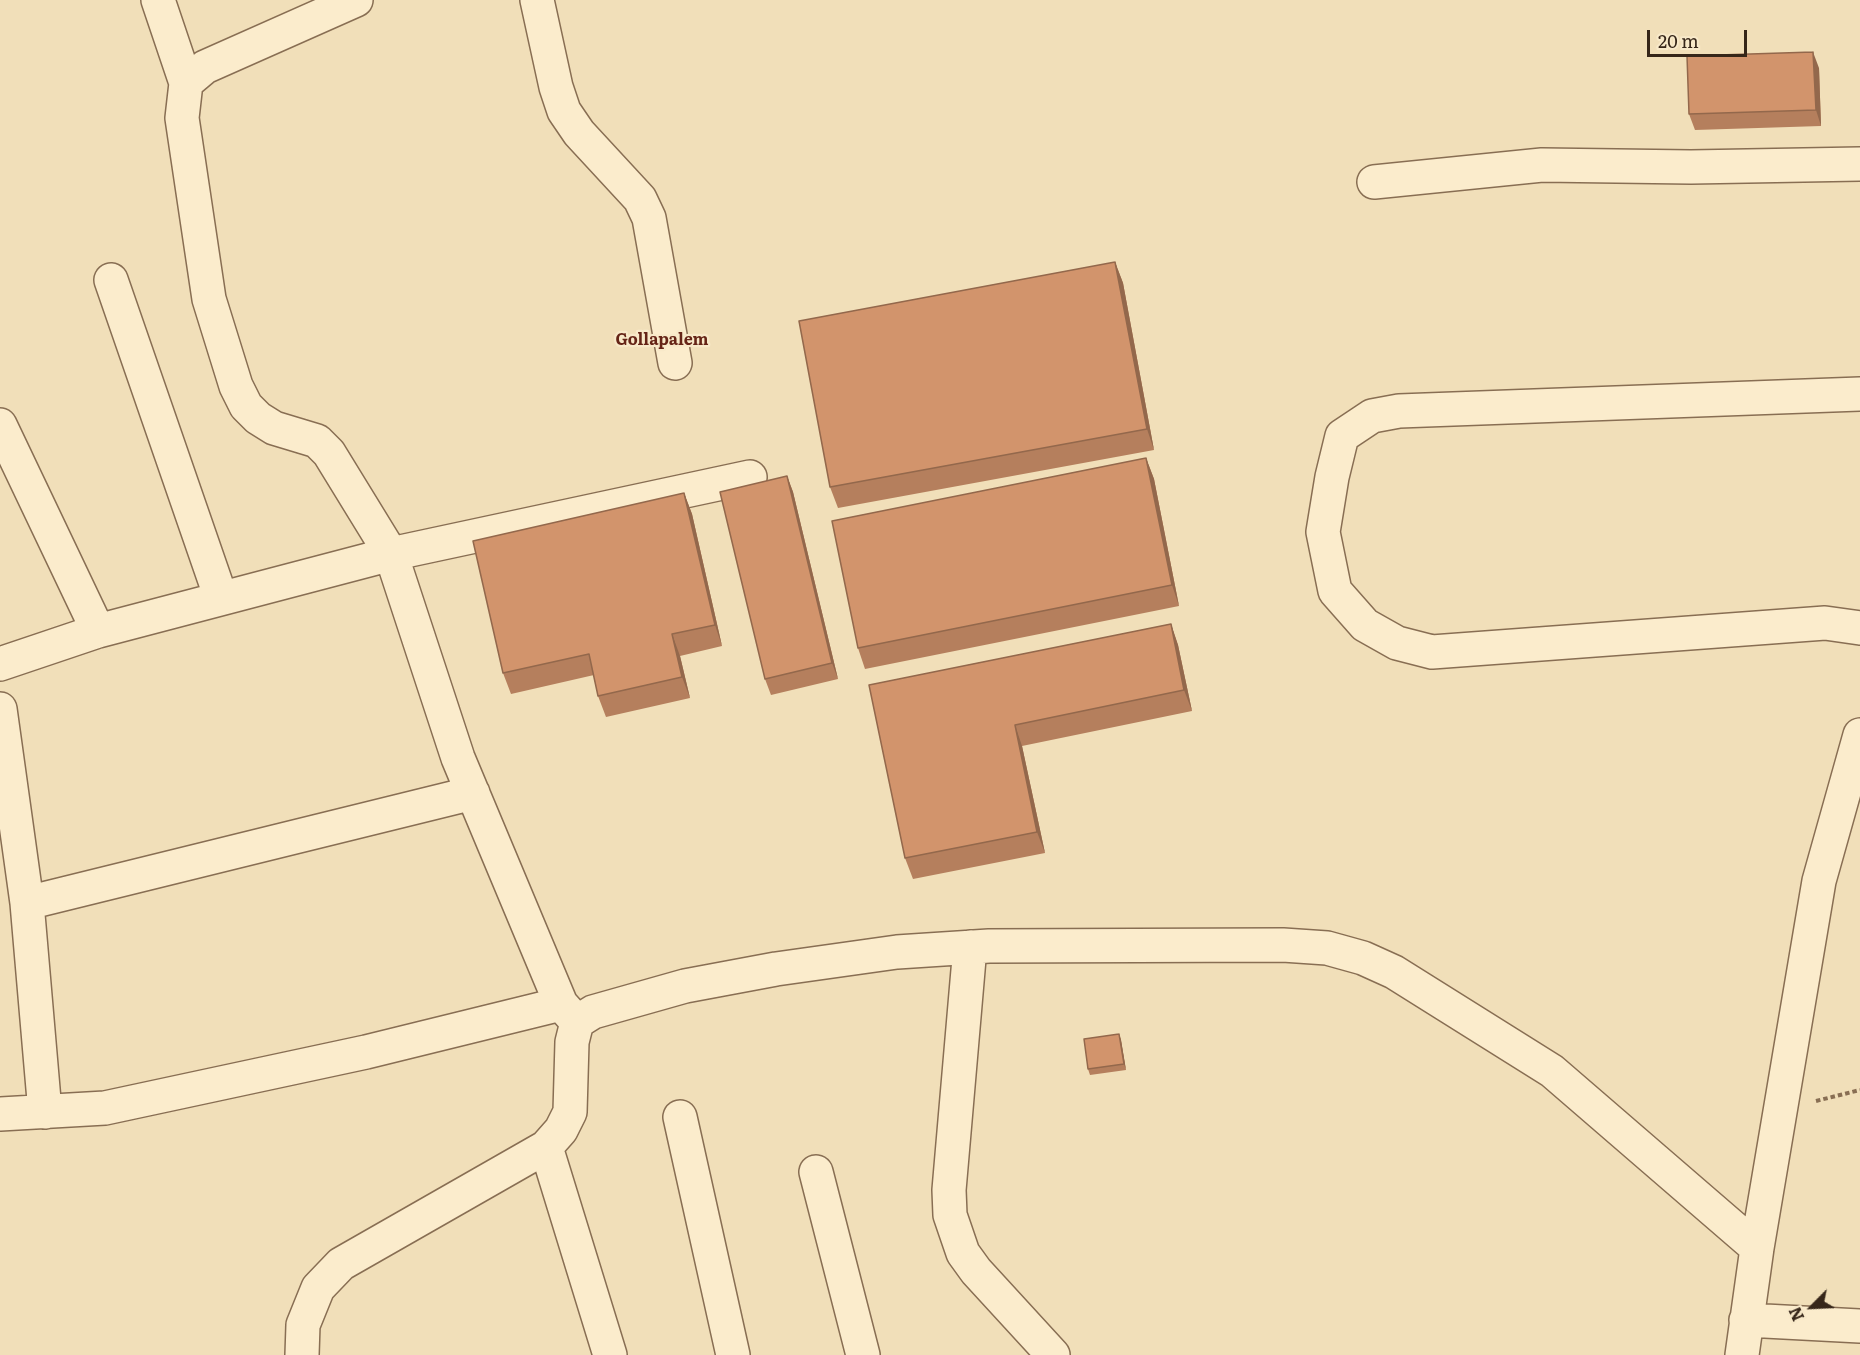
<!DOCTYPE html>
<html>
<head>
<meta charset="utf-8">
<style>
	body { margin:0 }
	#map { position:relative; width:1860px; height:1355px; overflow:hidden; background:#f1dfb9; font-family:Literata,serif }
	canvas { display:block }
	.north { position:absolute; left:1782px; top:1277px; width:60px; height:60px; -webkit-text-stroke:4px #f8e9c9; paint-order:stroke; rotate:246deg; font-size:16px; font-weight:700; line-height:24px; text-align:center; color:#362619 }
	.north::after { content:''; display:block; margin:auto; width:21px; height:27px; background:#362619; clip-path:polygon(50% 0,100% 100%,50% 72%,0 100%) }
	.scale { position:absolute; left:1647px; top:30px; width:100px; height:27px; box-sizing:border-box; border:3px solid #362619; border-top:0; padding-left:8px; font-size:18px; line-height:21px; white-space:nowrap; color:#362619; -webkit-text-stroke:4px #f8e9c9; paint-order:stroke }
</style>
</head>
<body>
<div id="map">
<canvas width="1860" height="1355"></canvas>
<div class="north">N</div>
<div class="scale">20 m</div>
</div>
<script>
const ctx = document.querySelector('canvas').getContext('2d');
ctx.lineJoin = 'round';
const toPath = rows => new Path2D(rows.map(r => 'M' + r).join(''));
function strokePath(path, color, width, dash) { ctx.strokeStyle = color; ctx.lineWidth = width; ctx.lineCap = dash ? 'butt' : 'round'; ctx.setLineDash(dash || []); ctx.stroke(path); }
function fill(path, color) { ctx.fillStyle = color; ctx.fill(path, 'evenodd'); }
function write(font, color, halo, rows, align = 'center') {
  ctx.font = font + ' Literata,serif'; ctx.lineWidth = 4.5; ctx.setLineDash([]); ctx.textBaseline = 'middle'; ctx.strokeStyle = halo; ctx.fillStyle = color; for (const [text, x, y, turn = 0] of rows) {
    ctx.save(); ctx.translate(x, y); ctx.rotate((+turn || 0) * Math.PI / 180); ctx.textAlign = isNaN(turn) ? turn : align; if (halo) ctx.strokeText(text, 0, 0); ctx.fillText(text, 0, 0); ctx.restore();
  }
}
const path = toPath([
	[1816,1101,1860,1090]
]);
const minor = toPath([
	[158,0,186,83],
	[356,0,205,67,186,83,182,118,209,299,236,386,246,406,258,418,274,428,317,441,329,453,391,554,458,758,561,1004,577,1022],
	[537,0,556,87,564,111,579,133,640,199,649,218,675,363],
	[1374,182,1542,165,1691,167,1860,164],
	[111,280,221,598],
	[1860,394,1399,411,1372,416,1342,436,1332,477,1323,532,1335,591,1365,625,1397,643,1432,652,1825,623,1860,628],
	[0,425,98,631],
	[0,664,98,631,391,554,750,477],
	[0,709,27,903,45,1112],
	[27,903,473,793],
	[970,947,949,1190,950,1215,963,1253,976,1271,1053,1355],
	[0,1114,105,1108,366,1052,561,1004],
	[680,1117,733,1355],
	[546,1147,610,1355],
	[816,1172,863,1355],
	[1746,1320,1860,1326],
	[302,1355,303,1325,318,1288,341,1264,546,1147,561,1130,570,1112,572,1042,577,1022,593,1012,685,986,776,969,897,952,989,946,1283,945,1327,948,1363,958,1394,972,1552,1071,1757,1248],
	[1742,1355,1757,1248,1819,881,1860,735]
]);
const wall = toPath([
	[1819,68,1821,126,1695,130,1689,114],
	[1115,262,1123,283,1154,450,838,508,830,487],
	[1146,458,1154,479,1179,606,865,669,858,648],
	[787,476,793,492,838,679,771,695,765,679],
	[684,493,692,514,722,646,680,656,690,698,606,717,598,696,594,675,511,694,503,673],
	[1171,624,1178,645,1192,711,1022,746,1045,853,913,879,905,858,869,685],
	[1119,1034,1121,1040,1126,1070,1090,1075,1088,1069]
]);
const shadedWall = toPath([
	[1813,52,1819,68,1821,126,1816,110],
	[1115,262,1123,283,1154,450,1147,429],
	[1146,458,1154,479,1179,606,1172,585],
	[787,476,793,492,838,679,832,663],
	[684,493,692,514,722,646,715,625],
	[1171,624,1178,645,1192,711,1184,690],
	[672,634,680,656,690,698,682,677],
	[1015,725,1022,746,1045,853,1037,832],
	[1119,1034,1121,1040,1126,1070,1124,1064]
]);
const building = toPath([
	[1813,52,1816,110,1689,114,1687,56,1813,52],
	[1115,262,1147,429,830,487,799,321,1115,262],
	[1146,458,1172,585,858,648,832,521,1146,458],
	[787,476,832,663,765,679,720,492,787,476],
	[684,493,715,625,672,634,682,677,598,696,589,654,503,673,473,541,684,493],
	[1171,624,1184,690,1015,725,1037,832,905,858,869,685,1171,624],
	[1119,1034,1124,1064,1088,1069,1084,1039,1119,1034]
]);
const neighbourhoodNames = [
	["Gollapalem",662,340]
];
strokePath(minor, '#886e53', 36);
strokePath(path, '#886e53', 4, [4.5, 3]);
strokePath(minor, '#fbeccc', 33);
fill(wall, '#b57f5d');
fill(shadedWall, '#93684c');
fill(building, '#d2946c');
strokePath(building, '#93684c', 1.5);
write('bold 16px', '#652416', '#f8e9c9', neighbourhoodNames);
</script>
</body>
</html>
